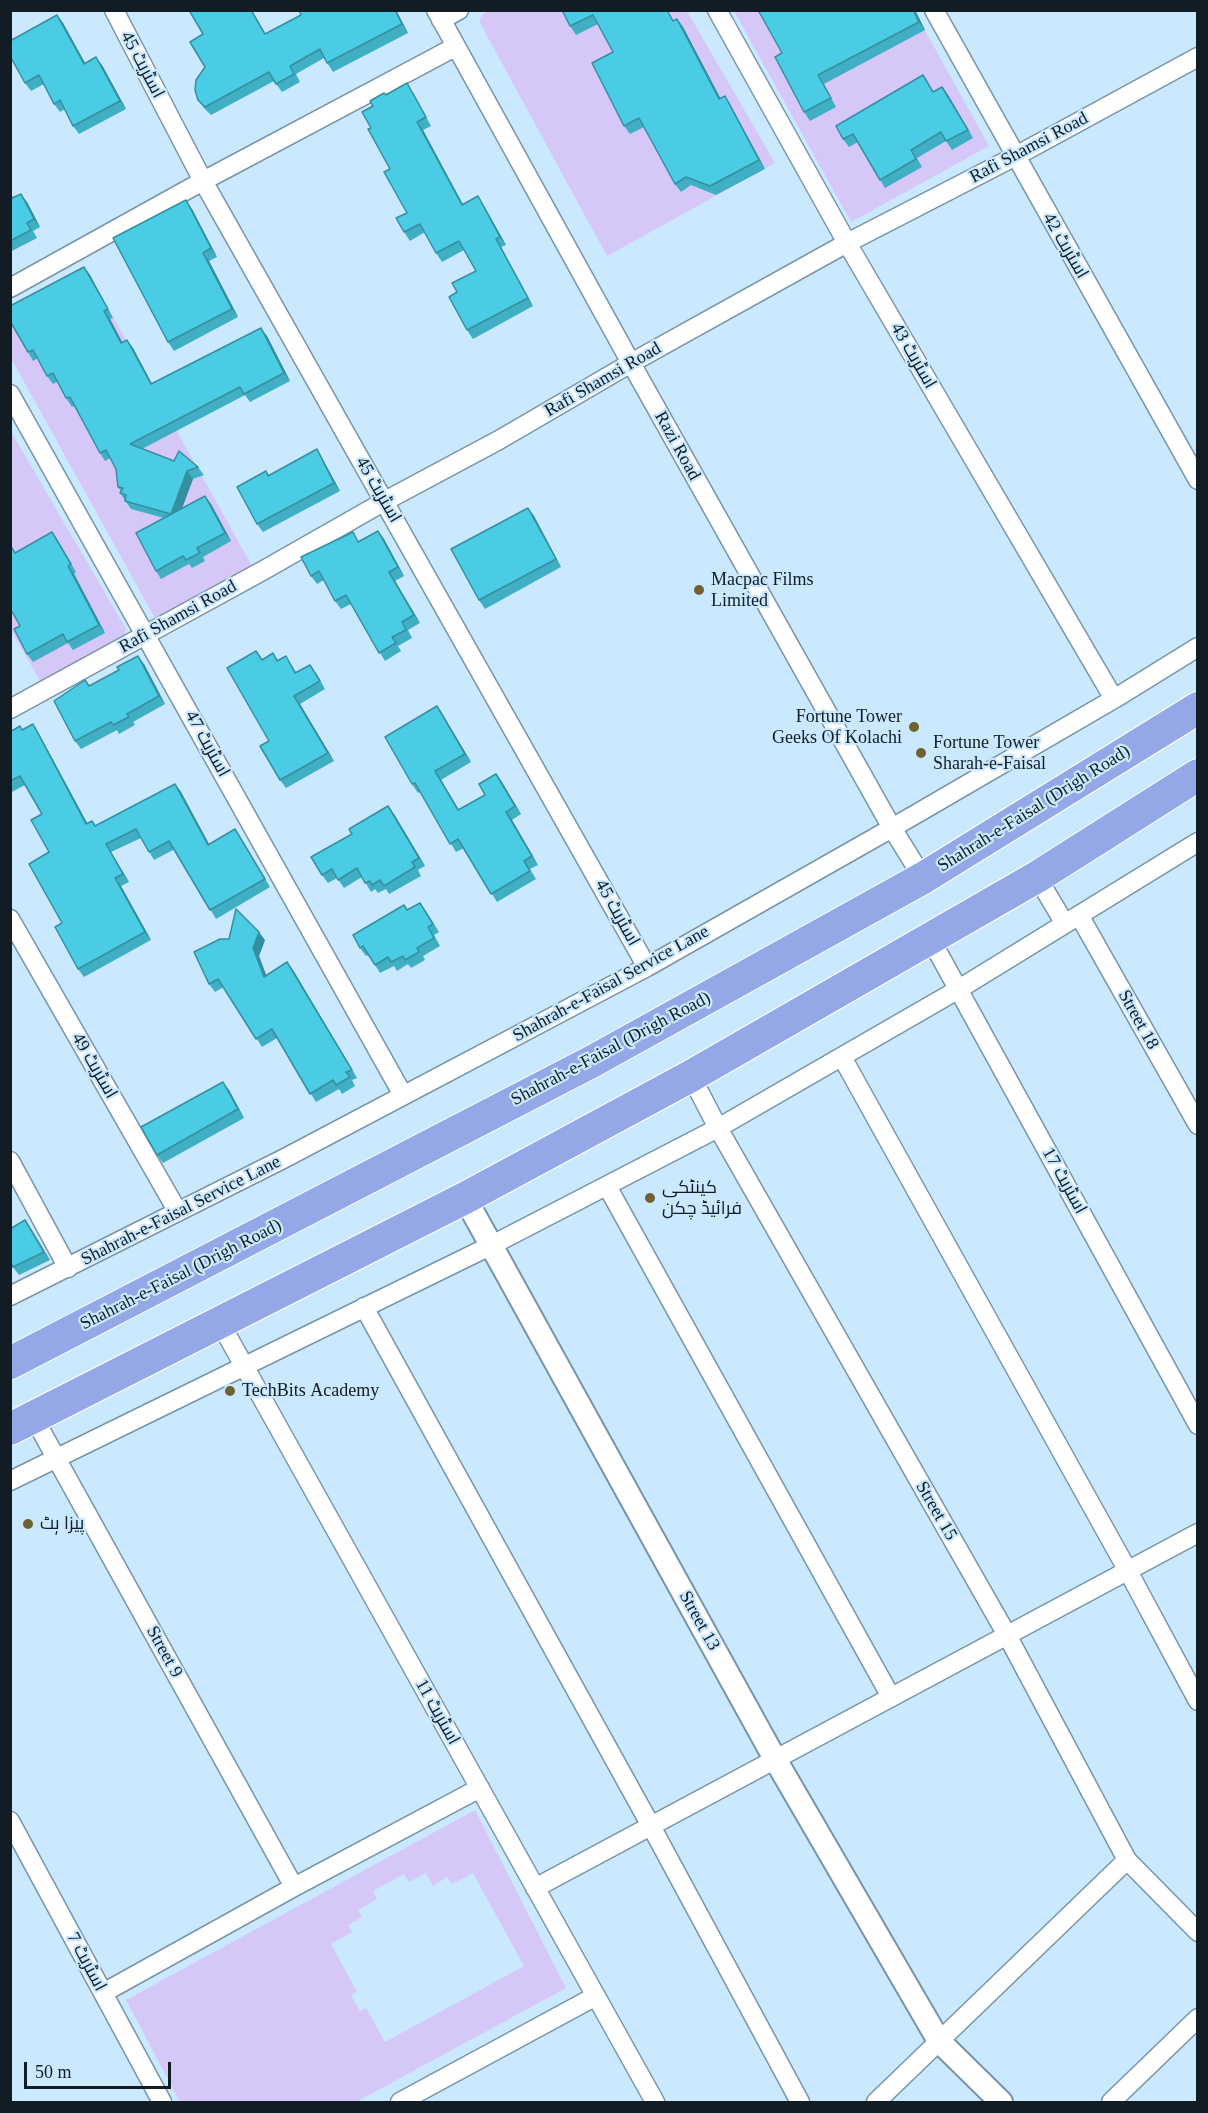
<!DOCTYPE html>
<html>
<head>
<meta charset="utf-8">
<style>
	body { margin:0 }
	#map { position:relative; width:1208px; height:2113px; overflow:hidden; background:#cae8fe; font-family:"Times New Roman",serif }
	canvas { display:block }
	.frame { position:absolute; inset:0; border:12px solid #111c24; pointer-events:none }
	.scale { position:absolute; left:24px; top:2062px; width:147px; height:27px; box-sizing:border-box; border:3px solid #111c24; border-top:0; padding-left:8px; font-size:18px; line-height:21px; white-space:nowrap; color:#111c24; -webkit-text-stroke:4px #cae8fe; paint-order:stroke }
</style>
</head>
<body>
<div id="map">
<canvas width="1208" height="2113"></canvas>
<div class="frame"></div>
<div class="scale">50 m</div>
</div>
<script>
const ctx = document.querySelector('canvas').getContext('2d');
ctx.lineJoin = 'round';
function fill(path, color) { ctx.fillStyle = color; ctx.fill(path, 'evenodd'); }
const toPath = rows => new Path2D(rows.map(r => 'M' + r).join(''));
function strokePath(path, color, width, dash) { ctx.strokeStyle = color; ctx.lineWidth = width; ctx.lineCap = dash ? 'butt' : 'round'; ctx.setLineDash(dash || []); ctx.stroke(path); }
function write(font, color, halo, rows, align = 'center') {
  ctx.font = font + ' "Times New Roman",Cairo,serif'; ctx.lineWidth = 4.5; ctx.setLineDash([]); ctx.textBaseline = 'middle'; ctx.strokeStyle = halo; ctx.fillStyle = color; for (const [text, x, y, turn = 0] of rows) {
    ctx.save(); ctx.translate(x, y); ctx.rotate((+turn || 0) * Math.PI / 180); ctx.textAlign = isNaN(turn) ? turn : align; if (halo) ctx.strokeText(text, 0, 0); ctx.fillText(text, 0, 0); ctx.restore();
  }
}
const green = toPath([
	[490,10,687,11,775,163,607,256,479,21,483,14],
	[734,11,914,11,989,146,851,222],
	[87,270,252,566,156,620,11,358,10,312],
	[10,430,126,629,123,639,42,684,11,630],
	[475,1810,566,1988,356,2102,180,2102,126,2000],
	[426,1873,433,1886,447,1877,452,1884,473,1873,524,1966,385,2042,366,2008,360,2011,351,1995,357,1992,331,1944,352,1932,348,1925,362,1917,358,1910,377,1899,373,1891,404,1874,409,1882]
]);
const minor = toPath([
	[114,10,203,181,647,967],
	[436,10,631,363,892,828,923,878],
	[717,10,847,243,1114,699],
	[934,10,1198,480],
	[441,20,459,10],
	[10,288,203,181,455,47],
	[10,394,403,1095],
	[10,709,264,570,385,501,499,440,631,363,847,243,1014,157,1198,57],
	[1037,877,1065,924],
	[1079,915,1198,1125],
	[10,919,178,1212],
	[930,938,1198,1425],
	[842,1057,1128,1571,1198,1701],
	[691,1076,718,1128,1007,1635,1127,1860,1198,1932],
	[10,1161,68,1268],
	[607,1186,891,1697],
	[10,1296,285,1158,647,967,892,828,1114,699,1198,647],
	[364,1307,651,1826,800,2102],
	[219,1321,655,2102],
	[34,1418,294,1887],
	[10,1481,492,1245,718,1128,959,989,1198,842],
	[10,1821,162,2102],
	[535,1888,1198,1533],
	[103,1993,294,1887,480,1788],
	[400,2102,596,1996],
	[876,2102,1127,1860],
	[1111,2102,1198,2018]
]);
const tertiary = toPath([
	[465,1198,775,1759,939,2041,1001,2102]
]);
const trunk = toPath([
	[10,1363,593,1061,923,878,1198,708],
	[10,1429,465,1198,691,1076,1037,877,1198,775]
]);
const wall = toPath([
	[189,10,251,10,265,34,301,15,299,10,396,10,408,33,333,72,324,58,296,74,300,82,282,92,274,81,211,115,204,108,198,100,205,67,203,34],
	[562,10,674,20,677,19,683,27,720,98,730,104,765,169,716,195,691,185,681,192,675,184,644,127,630,134,624,126,613,52,598,24,576,35,570,26],
	[758,10,915,10,925,30,824,84,836,107,810,121,804,112,782,53],
	[57,15,63,23,85,63,102,65,126,109,79,134,73,126,65,109,60,112,54,104,44,84,31,91,25,83],
	[929,84,933,92,948,95,973,138,952,150,946,141,917,158,922,167,885,188,858,142,849,147,843,139],
	[413,92,431,126,423,130,463,204,478,196,483,204,506,245,501,247,533,306,473,339,467,330,457,292,476,271,464,250,442,262,436,253,425,232,410,241,404,232,407,213,390,169,371,128,373,106,386,95],
	[10,193,13,197,27,202,40,227,33,231,37,238,10,252],
	[192,209,217,257,209,261,238,317,174,351,168,342],
	[84,267,90,275,113,318,110,319,122,343,127,340,133,348,152,384,267,336,290,381,250,402,245,395,142,449,174,461,198,467,204,475,193,479,182,508,205,496,211,504,231,541,203,557,205,561,192,568,189,564,161,579,156,571,164,518,131,509,120,493,121,491,118,487,116,469,110,458,105,461,100,453,74,406,72,407,66,398,57,382,53,384,47,376,38,358,33,361,28,352],
	[322,458,340,491,263,532,257,524,266,471,269,475],
	[528,508,534,516,561,567,485,609,479,600],
	[378,531,384,539,404,576,395,581,420,623,408,630,412,638,398,646,401,651,385,661,351,604,341,609,335,601,324,580,317,584,311,576,359,541],
	[58,541,76,572,74,574,105,633,73,650,68,643,33,662,27,654,20,626,16,553],
	[273,653,278,660,291,664,296,672,316,673,325,689,300,704,334,761,286,788,280,780,269,741,262,660],
	[144,664,165,704,133,722,135,725,119,734,117,730,81,749,75,741,89,686],
	[437,706,471,762,441,780,459,810,485,795,496,774,521,814,512,820,538,865,530,869,536,879,497,902,464,848,456,852,420,792,418,793,412,784],
	[23,729,38,732,87,823,92,821,96,826,175,784,181,792,209,845,235,829,270,887,216,919,175,849,154,860,141,838,111,852,129,882,121,886,151,940,84,977,78,969,62,923,42,814,25,785,10,793,10,732],
	[394,814,425,866,418,870,421,876,389,894,386,889,378,893,375,889,371,892,362,877,344,888,337,878,328,883,322,875],
	[407,910,426,911,439,932,434,935,440,946,423,956,425,960,411,968,408,964,397,971,394,966,380,973,369,955,366,956,360,948],
	[265,940,259,956,266,975,293,970,357,1078,352,1080,355,1086,342,1094,339,1089,316,1102,277,1038,262,1047,224,987,215,992,209,984],
	[229,1090,244,1118,163,1163,157,1155],
	[25,1220,50,1260,19,1275,13,1267]
]);
const shadedWall = toPath([
	[395,10,396,10,408,33,402,24],
	[913,10,915,10,925,30,919,22],
	[57,15,63,23,90,72,84,64],
	[677,19,683,27,725,107,719,99],
	[96,57,102,65,126,109,120,101],
	[942,87,948,95,973,138,968,130],
	[725,96,730,104,765,169,759,160],
	[417,122,423,130,467,213,462,205],
	[21,194,27,202,40,227,34,219],
	[478,196,483,204,506,245,500,237],
	[186,200,192,209,217,257,211,248],
	[496,239,501,247,533,306,528,298],
	[203,253,209,261,238,317,232,309],
	[84,267,90,275,113,318,108,309],
	[104,311,110,319,127,351,121,343],
	[261,328,267,336,290,381,284,373],
	[127,340,133,348,157,393,151,384],
	[317,449,322,458,340,491,334,483],
	[187,471,193,479,177,522,171,514],
	[205,496,211,504,231,541,225,533],
	[528,508,534,516,561,567,556,559],
	[378,531,384,539,404,576,398,567],
	[68,566,74,574,105,633,99,625],
	[389,572,395,581,420,623,414,615],
	[138,656,144,664,165,704,159,696],
	[294,696,300,704,334,761,328,753],
	[437,706,443,715,471,762,465,754],
	[33,724,38,732,92,832,86,824],
	[435,771,441,780,464,819,458,810],
	[496,774,502,782,521,814,515,806],
	[175,784,181,792,214,853,208,845],
	[388,806,394,814,425,866,419,858],
	[506,812,512,820,538,865,532,856],
	[106,844,111,852,129,882,123,874],
	[115,878,121,886,151,940,145,932],
	[259,932,265,940,259,956,270,985,264,977,253,948],
	[287,962,293,970,357,1078,352,1070],
	[223,1082,229,1090,244,1118,238,1109],
	[25,1220,31,1229,50,1260,44,1252]
]);
const building = toPath([
	[189,10,251,10,265,34,301,15,299,10,395,10,402,24,327,63,320,49,290,66,294,74,276,84,269,72,205,107,198,100,195,90,196,80,205,67,190,42,203,34,189,10],
	[562,10,667,10,673,21,677,19,719,99,725,96,759,160,710,186,686,177,675,184,639,118,624,126,592,63,613,52,593,15,570,26,562,10],
	[758,10,913,10,919,22,818,75,831,98,804,112,775,57,782,53,758,10],
	[57,15,84,64,96,57,120,101,73,126,60,100,54,104,39,75,25,83,10,56,10,41,57,15],
	[923,75,933,92,942,87,968,130,946,141,941,132,911,150,916,159,880,180,853,134,843,139,836,126,923,75],
	[407,83,426,117,417,122,462,205,478,196,500,237,496,239,528,298,467,330,449,297,457,292,452,283,476,271,459,241,436,253,420,224,404,232,396,218,407,213,384,172,390,169,368,129,371,128,362,112,373,106,370,101,384,93,386,95,407,83],
	[21,194,34,219,27,223,31,230,10,241,10,195,12,198,21,194],
	[186,200,211,248,203,253,232,309,168,342,113,238,186,200],
	[84,267,108,309,104,311,121,343,127,340,151,384,261,328,284,373,244,394,240,387,130,444,174,461,179,451,198,467,187,471,171,514,125,501,126,495,120,493,123,488,118,487,116,469,106,450,100,453,70,397,66,398,53,373,47,376,33,350,28,352,10,321,10,306,84,267],
	[317,449,334,483,257,524,237,487,266,471,268,476,317,449],
	[205,496,225,533,197,548,200,553,186,560,183,556,156,571,136,533,205,496],
	[528,508,556,559,479,600,451,549,528,508],
	[378,531,398,567,389,572,414,615,402,622,406,630,392,637,396,643,379,653,346,595,335,601,319,571,311,576,301,557,353,532,358,542,378,531],
	[52,532,71,564,68,566,99,625,67,642,63,634,27,654,14,629,20,626,10,608,10,545,15,553,52,532],
	[256,651,262,660,273,653,277,661,286,656,295,673,310,665,320,681,294,696,328,753,280,780,260,746,269,741,227,668,256,651],
	[138,656,159,696,127,714,129,717,113,725,111,722,75,741,54,701,85,680,89,686,119,670,117,667,138,656],
	[437,706,465,754,435,771,458,810,485,795,479,784,496,774,515,806,506,812,532,856,524,861,530,871,491,894,458,839,450,844,415,783,412,784,385,737,437,706],
	[33,724,86,824,92,821,95,826,175,784,208,845,235,829,265,879,210,910,169,841,149,852,136,829,106,844,123,874,115,878,145,932,78,969,55,927,62,923,29,864,49,852,31,820,42,814,20,776,10,781,10,732,20,726,22,730,33,724],
	[388,806,419,858,412,862,415,867,384,886,380,880,372,885,370,881,365,883,357,868,338,880,332,869,322,875,311,857,352,834,349,829,388,806],
	[420,903,433,924,428,927,434,938,417,948,419,952,405,960,403,956,391,962,388,957,375,965,363,946,360,948,353,935,404,905,407,910,420,903],
	[236,909,259,932,253,948,264,977,287,962,352,1070,346,1072,350,1077,336,1085,333,1080,310,1094,272,1029,256,1039,218,979,209,984,194,952,220,939,229,939,236,909],
	[223,1082,238,1109,157,1155,141,1127,223,1082],
	[25,1220,44,1252,13,1267,10,1262,10,1229,25,1220]
]);
const markers = [
	[699,590,6,"#6e6330"],
	[914,727,6,"#6e6330"],
	[921,753,6,"#6e6330"],
	[650,1198,6,"#6e6330"],
	[230,1391,6,"#6e6330"],
	[28,1524,6,"#6e6330"]
];
const streetNames = [
	["اسٹریٹ 45",142,65,62],
	["Rafi Shamsi Road",1029,148,-28],
	["اسٹریٹ 42",1065,246,60],
	["اسٹریٹ 43",913,356,60],
	["Rafi Shamsi Road",603,380,-30],
	["Razi Road",677,446,61],
	["اسٹریٹ 45",378,490,60],
	["Rafi Shamsi Road",178,617,-29],
	["اسٹریٹ 47",207,744,61],
	["Shahrah-e-Faisal (Drigh Road)",1034,809,-32],
	["اسٹریٹ 45",617,913,61],
	["Shahrah-e-Faisal Service Lane",611,984,-29],
	["Street 18",1138,1020,61],
	["Shahrah-e-Faisal (Drigh Road)",611,1049,-28],
	["اسٹریٹ 49",94,1066,60],
	["اسٹریٹ 17",1064,1181,61],
	["Shahrah-e-Faisal Service Lane",181,1211,-27],
	["Shahrah-e-Faisal (Drigh Road)",181,1275,-27],
	["Street 15",936,1511,60],
	["Street 13",699,1621,61],
	["Street 9",164,1652,61],
	["اسٹریٹ 11",437,1712,61],
	["اسٹریٹ 7",86,1962,62]
];
const poiNames = [
	["Macpac Films",711,580],
	["Limited",711,601],
	["Fortune Tower",902,717,"right"],
	["Geeks Of Kolachi",902,738,"right"],
	["Fortune Tower",933,743],
	["Sharah-e-Faisal",933,764],
	["کینٹکی",662,1188],
	["فرائیڈ چکن",662,1209],
	["TechBits Academy",242,1391],
	["پیزا ہٹ",40,1524]
];
fill(green, '#d6c7f9');
strokePath(minor, '#7994a9', 21);
strokePath(tertiary, '#7994a9', 26);
strokePath(trunk, '#fff', 34);
strokePath(minor, '#fff', 18);
strokePath(tertiary, '#fff', 22);
strokePath(trunk, '#94a7e6', 32);
fill(wall, '#40afc4');
fill(shadedWall, '#348fa0');
fill(building, '#4acce4');
strokePath(building, '#348fa0', 1.5);
for (const [x, y, r, color] of markers) { const dot = new Path2D(); dot.arc(x, y, r, 0, 2 * Math.PI); ctx.fillStyle = color; ctx.fill(dot); strokePath(dot, '#cae8fe', 2); }
write('18px', '#111c24', '#cae8fe', streetNames);
write('18px', '#111c24', '#cae8fe', poiNames, 'left');
</script>
</body>
</html>
